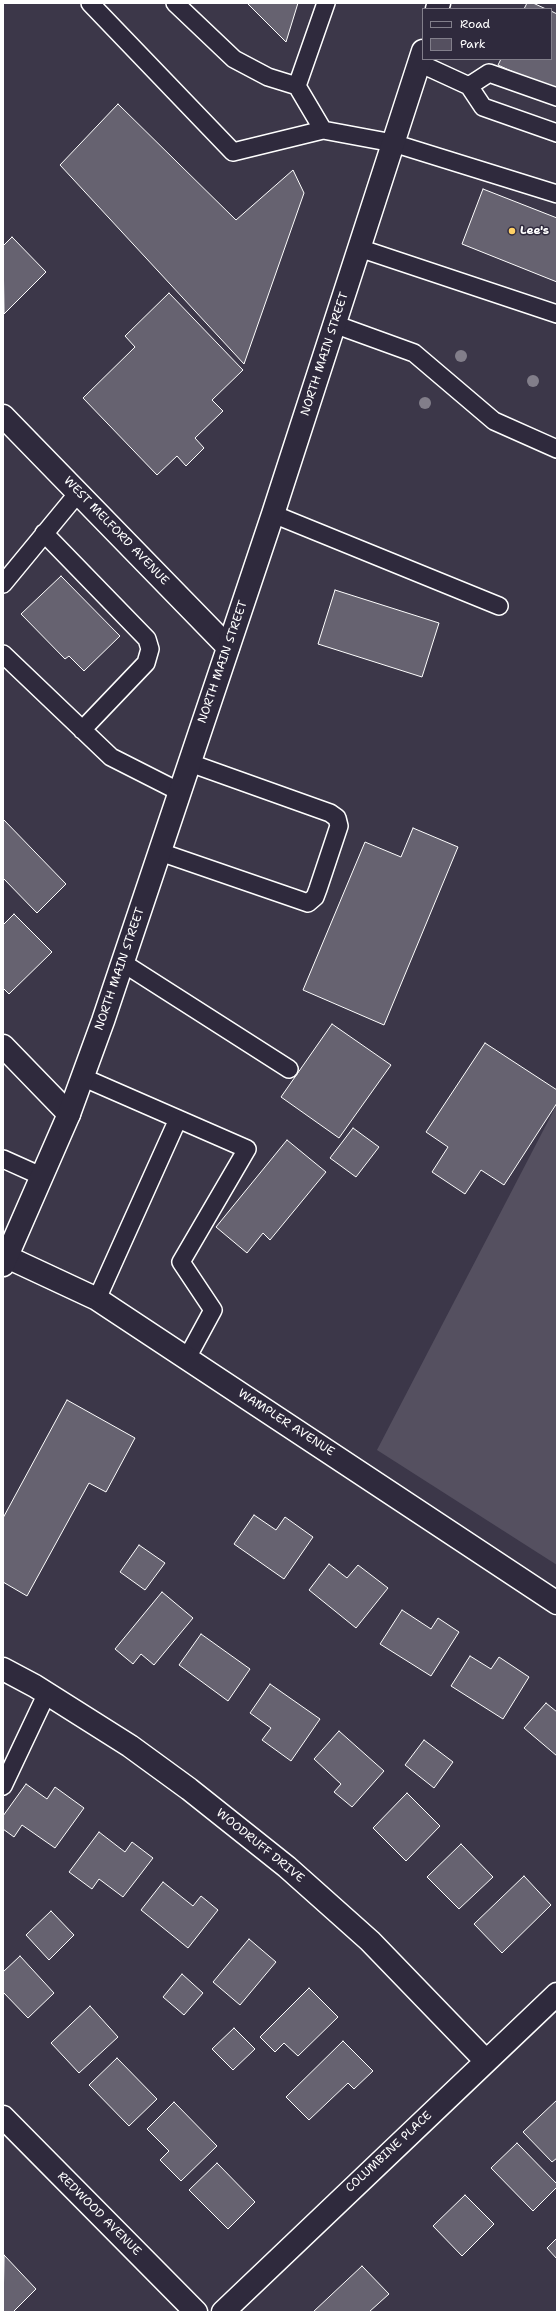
<!DOCTYPE html>
<html>
<head>
<meta charset="utf-8">
<style>
	body { margin:0 }
	#map { position:relative; width:560px; height:2315px; overflow:hidden; background:#3c3749; font-family:"Shantell Sans",sans-serif }
	canvas { display:block }
	.frame { position:absolute; inset:0; border:4px solid #fff; pointer-events:none }
	.legend { position:absolute; left:422px; top:8px; width:130px; height:52px; box-sizing:border-box; background:#2f2a3d; border:1px solid #827f8b; margin:0; padding:5px 7px; list-style:none; font-size:12px; color:#fff }
	.legend li { display:flex; align-items:center; gap:8px; height:20px }
	.legend b { width:20px; border:1px solid #827f8b }
</style>
</head>
<body>
<div id="map">
<canvas width="560" height="2315"></canvas>
<div class="frame"></div>
<ul class="legend">
<li><b style="height:5px;background:#2f2a3d"></b>Road</li>
<li><b style="height:11px;background:#555060"></b>Park</li>
</ul>
</div>
<script>
const ctx = document.querySelector('canvas').getContext('2d');
ctx.lineJoin = 'round';
function fill(path, color) { ctx.fillStyle = color; ctx.fill(path, 'evenodd'); }
const toPath = rows => new Path2D(rows.map(r => 'M' + r).join(''));
function strokePath(path, color, width, dash) { ctx.strokeStyle = color; ctx.lineWidth = width; ctx.lineCap = dash ? 'butt' : 'round'; ctx.setLineDash(dash || []); ctx.stroke(path); }
function write(font, color, halo, rows, align = 'center') {
  ctx.font = font + ' "Shantell Sans",sans-serif'; ctx.lineWidth = 3; ctx.setLineDash([]); ctx.textBaseline = 'middle'; ctx.strokeStyle = halo; ctx.fillStyle = color; for (const [text, x, y, turn = 0] of rows) {
    ctx.save(); ctx.translate(x, y); ctx.rotate((+turn || 0) * Math.PI / 180); ctx.textAlign = isNaN(turn) ? turn : align; if (halo) ctx.strokeText(text, 0, 0); ctx.fillText(text, 0, 0); ctx.restore();
  }
}
const green = toPath([
	[557,1104,557,1565,377,1450]
]);
const building = toPath([
	[247,3,298,3,286,42,247,3],
	[527,3,533,3,546,9,524,9,527,3],
	[551,11,557,14,557,92,498,65,501,59,551,59,551,11],
	[118,104,236,220,293,170,304,193,244,364,60,165,118,104],
	[483,189,557,218,557,282,462,244,483,189],
	[12,237,46,272,4,314,3,246,12,237],
	[169,293,243,370,212,400,223,411,195,438,204,448,186,466,177,456,157,475,83,398,135,347,125,336,169,293],
	[61,576,120,636,84,671,69,656,65,659,21,614,61,576],
	[335,590,439,623,422,677,318,644,335,590],
	[3,819,66,884,37,913,3,878,3,819],
	[413,828,458,847,384,1025,303,990,365,842,401,857,413,828],
	[14,914,52,952,9,994,3,988,3,925,14,914],
	[332,1024,391,1065,339,1138,281,1097,332,1024],
	[485,1043,557,1090,557,1103,504,1185,481,1170,465,1194,432,1172,448,1147,426,1132,485,1043],
	[353,1128,379,1147,356,1177,330,1158,353,1128],
	[287,1140,326,1172,270,1240,263,1233,247,1253,216,1227,287,1140],
	[67,1400,135,1438,106,1492,89,1483,27,1596,3,1582,3,1518,67,1400],
	[254,1515,276,1530,285,1517,313,1537,284,1579,234,1544,254,1515],
	[139,1545,165,1563,145,1590,120,1572,139,1545],
	[329,1564,347,1578,358,1565,388,1588,356,1628,309,1590,329,1564],
	[162,1592,193,1618,154,1665,141,1654,133,1664,115,1649,162,1592],
	[402,1610,431,1629,438,1618,459,1632,431,1676,380,1644,402,1610],
	[201,1634,250,1669,228,1701,179,1665,201,1634],
	[470,1656,491,1669,499,1657,529,1677,503,1719,451,1686,470,1656],
	[270,1684,320,1719,291,1761,262,1740,271,1728,250,1713,270,1684],
	[546,1703,557,1712,557,1756,524,1728,546,1703],
	[339,1731,384,1771,352,1807,334,1792,341,1784,314,1759,339,1731],
	[424,1740,453,1762,434,1788,405,1765,424,1740],
	[26,1784,47,1799,55,1787,84,1808,55,1848,22,1825,14,1837,3,1829,3,1816,26,1784],
	[407,1793,440,1826,406,1861,373,1828,407,1793],
	[99,1832,125,1852,132,1842,153,1858,123,1897,99,1879,92,1889,69,1872,99,1832],
	[461,1844,493,1877,459,1909,427,1877,461,1844],
	[524,1876,551,1905,502,1953,474,1924,524,1876],
	[163,1882,193,1906,201,1896,218,1910,188,1948,141,1910,163,1882],
	[51,1911,74,1935,49,1960,26,1935,51,1911],
	[249,1939,276,1962,240,2005,213,1982,249,1939],
	[20,1956,54,1993,28,2018,3,1992,3,1972,20,1956],
	[182,1974,203,1993,184,2015,163,1997,182,1974],
	[309,1988,338,2017,298,2056,284,2043,275,2052,260,2037,309,1988],
	[90,2006,118,2037,79,2073,51,2043,90,2006],
	[234,2028,255,2049,233,2070,212,2049,234,2028],
	[343,2041,373,2071,354,2089,348,2083,309,2120,286,2097,343,2041],
	[117,2058,157,2099,129,2126,89,2085,117,2058],
	[557,2100,557,2158,552,2162,523,2132,557,2100],
	[174,2102,217,2146,181,2181,160,2160,169,2151,147,2129,174,2102],
	[517,2143,557,2184,557,2187,533,2211,491,2168,517,2143],
	[217,2163,255,2202,228,2229,189,2190,217,2163],
	[465,2195,494,2224,462,2256,433,2226,465,2195],
	[557,2238,557,2259,547,2248,557,2238],
	[4,2255,36,2289,13,2312,3,2312,4,2255],
	[362,2266,389,2294,369,2312,313,2312,362,2266]
]);
const service = toPath([
	[90,3,233,152,323,130],
	[175,3,234,59,268,77,297,86],
	[326,3,297,86,323,130,393,143,557,194],
	[419,63,469,86,483,107,557,133],
	[469,86,489,73,557,97],
	[359,248,557,314],
	[334,324,414,353,494,421,557,449],
	[273,514,499,606],
	[44,533,147,639,150,649,146,663,82,730],
	[3,584,78,493],
	[3,654,111,757,180,792],
	[160,852,308,903,315,897,318,889,339,826,337,818,330,813,190,763],
	[123,963,289,1069],
	[82,1077,247,1149,181,1262,213,1310,187,1358],
	[3,1159,41,1176],
	[97,1299,178,1119],
	[3,1786,47,1693]
]);
const minor = toPath([
	[3,416,228,647],
	[3,1046,69,1114],
	[3,1669,35,1686,130,1746,189,1789,287,1867,370,1941,486,2061],
	[3,2117,196,2312],
	[223,2312,557,1994]
]);
const tertiary = toPath([
	[7,1257,97,1299,557,1603]
]);
const primary = toPath([
	[437,9,439,3],
	[3,1265,69,1114,103,1021,273,514,423,51]
]);
const trees = [
	[461,356],
	[533,381],
	[425,403]
];
const markers = [
	[512,231,4,"#ffd166"]
];
const poiNames = [
	["Lee's",520,231]
];
const streetNames = [
	["NORTH MAIN STREET",325,354,-72],
	["WEST MELFORD AVENUE",116,531,46],
	["NORTH MAIN STREET",223,662,-71],
	["NORTH MAIN STREET",120,969,-71],
	["WAMPLER AVENUE",286,1423,33],
	["WOODRUFF DRIVE",260,1846,39],
	["COLUMBINE PLACE",389,2152,-43],
	["REDWOOD AVENUE",99,2214,45]
];
fill(green, '#555060');
fill(building, '#666270');
strokePath(building, '#fff', 1);
strokePath(service, '#fff', 20);
strokePath(minor, '#fff', 25);
strokePath(tertiary, '#fff', 25);
strokePath(primary, '#fff', 25);
strokePath(service, '#2f2a3d', 17);
strokePath(minor, '#2f2a3d', 22);
strokePath(tertiary, '#2f2a3d', 22);
strokePath(primary, '#2f2a3d', 22);
ctx.fillStyle = '#827e8a';
for (const [x, y] of trees) { ctx.beginPath(); ctx.arc(x, y, 6, 0, 2 * Math.PI); ctx.fill(); }
for (const [x, y, r, color] of markers) { const dot = new Path2D(); dot.arc(x, y, r, 0, 2 * Math.PI); ctx.fillStyle = color; ctx.fill(dot); strokePath(dot, '#2f2a3d', 1.5); }
write('bold 12px', '#fff', '#2f2a3d', poiNames, 'left');
write('12px', '#fff', '#2f2a3d', streetNames);
</script>
</body>
</html>
